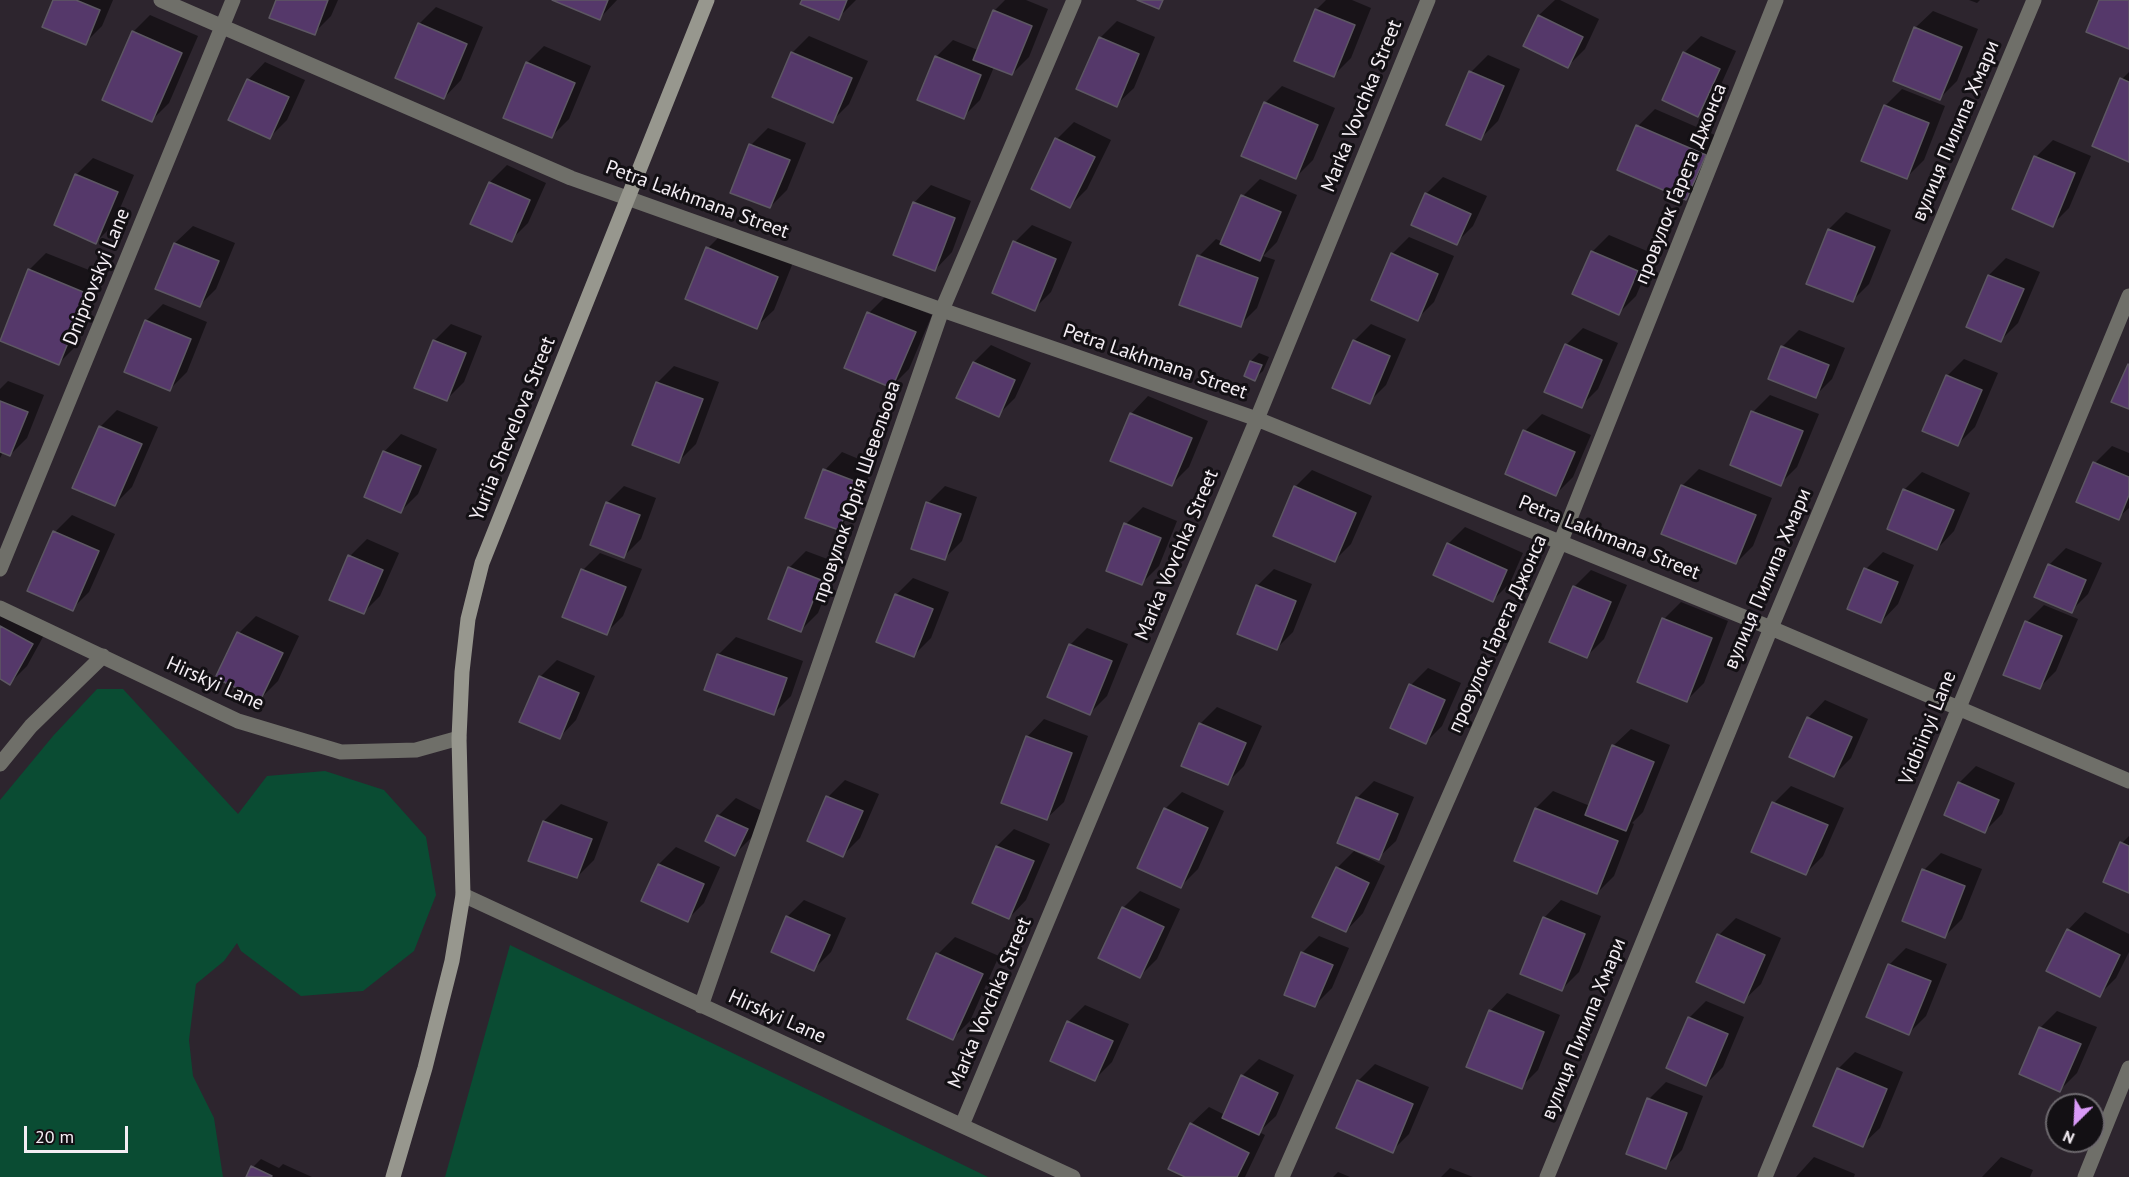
<!DOCTYPE html>
<html>
<head>
<meta charset="utf-8">
<style>
	body { margin:0 }
	#map { position:relative; width:2129px; height:1177px; overflow:hidden; background:#2d252e; font-family:"PT Sans",sans-serif }
	canvas { display:block }
	.north { position:absolute; left:2045px; top:1093px; width:60px; height:60px; box-sizing:border-box; background:#131014; border:2px solid #6d696e; border-radius:50%; rotate:204deg; font-size:16px; font-weight:700; line-height:24px; text-align:center; color:#f4eef4 }
	.north::after { content:''; display:block; margin:auto; width:21px; height:27px; background:#d99af7; clip-path:polygon(50% 0,100% 100%,50% 72%,0 100%) }
	.scale { position:absolute; left:24px; top:1126px; width:104px; height:27px; box-sizing:border-box; border:3px solid #f4eef4; border-top:0; padding-left:8px; font-size:18px; line-height:21px; white-space:nowrap; color:#f4eef4; -webkit-text-stroke:4px #131014; paint-order:stroke }
</style>
</head>
<body>
<div id="map">
<canvas width="2129" height="1177"></canvas>
<div class="north">N</div>
<div class="scale">20 m</div>
</div>
<script>
const ctx = document.querySelector('canvas').getContext('2d');
ctx.lineJoin = 'round';
function fill(path, color) { ctx.fillStyle = color; ctx.fill(path, 'evenodd'); }
const toPath = rows => new Path2D(rows.map(r => 'M' + r).join(''));
function strokePath(path, color, width, dash) { ctx.strokeStyle = color; ctx.lineWidth = width; ctx.lineCap = dash ? 'butt' : 'round'; ctx.setLineDash(dash || []); ctx.stroke(path); }
function write(font, color, halo, rows, align = 'center') {
  ctx.font = font + ' "PT Sans",sans-serif'; ctx.lineWidth = 6; ctx.setLineDash([]); ctx.textBaseline = 'middle'; ctx.strokeStyle = halo; ctx.fillStyle = color; for (const [text, x, y, turn = 0] of rows) {
    ctx.save(); ctx.translate(x, y); ctx.rotate((+turn || 0) * Math.PI / 180); ctx.textAlign = isNaN(turn) ? turn : align; if (halo) ctx.strokeText(text, 0, 0); ctx.fillText(text, 0, 0); ctx.restore();
  }
}
const green = toPath([
	[97,689,123,689,238,814,267,776,325,771,384,790,426,837,436,895,414,951,363,991,301,996,241,951,237,943,224,961,196,984,189,1040,193,1076,214,1118,223,1177,0,1177,0,800,53,736],
	[510,945,988,1177,445,1177]
]);
const shadow = toPath([
	[55,0,113,0,102,26,85,43],
	[278,0,338,0,331,16,314,33],
	[556,0,617,0,600,18],
	[803,0,856,0,838,18],
	[1005,0,1026,0,1048,9,1029,57,1012,74,994,67,980,100,963,117,936,57,953,40,978,50,994,11],
	[1326,0,1352,0,1371,8,1351,58,1334,75,1316,10],
	[1555,0,1560,0,1599,19,1585,49,1568,66,1525,46,1539,15],
	[1969,0,1980,0,1977,3],
	[436,7,483,27,461,80,444,98,419,24],
	[1933,11,1978,29,1957,81,1940,98,1915,28],
	[150,15,198,36,169,103,152,120,133,32],
	[1117,21,1155,37,1134,88,1116,105,1100,38],
	[809,36,868,61,849,104,832,121,792,53],
	[1701,36,1736,51,1715,98,1698,115,1684,53],
	[544,46,591,66,569,119,552,136,527,63],
	[1488,55,1520,69,1498,121,1481,138,1471,72],
	[265,62,305,80,287,120,270,137,248,80],
	[2129,72,2129,160,2122,79],
	[1282,86,1335,108,1313,160,1296,177,1265,103],
	[1902,89,1945,106,1924,160,1907,177,1885,106],
	[1655,109,1722,138,1703,181,1686,198,1638,126],
	[1074,122,1111,140,1087,189,1070,206,1057,139],
	[768,128,806,143,787,190,770,207,751,145],
	[2053,140,2091,156,2069,208,2052,225,2036,157],
	[93,158,134,175,113,225,96,242,76,175],
	[507,165,546,183,528,223,511,240,472,223,490,182],
	[1443,177,1487,196,1473,226,1456,243,1426,194],
	[1260,179,1297,195,1277,242,1263,256,1275,260,1257,308,1240,325,1199,256,1216,239,1223,242,1243,196],
	[931,185,971,201,952,252,935,270,914,203],
	[1846,212,1891,230,1869,284,1852,301,1808,283,1829,229],
	[1032,225,1072,242,1051,292,1034,309,1015,242],
	[193,226,235,243,216,289,199,306,157,288,175,243],
	[725,231,794,260,774,310,756,327,708,248],
	[1609,235,1654,254,1636,296,1619,313,1592,252],
	[1409,237,1454,256,1434,302,1417,319,1392,254],
	[46,253,104,276,76,346,59,363,29,270],
	[2006,258,2040,272,2018,323,2001,340,1989,275],
	[886,296,932,315,909,369,892,386,869,313],
	[163,304,207,322,187,372,170,389,146,321],
	[451,324,482,336,464,382,447,399,434,341],
	[1371,324,1406,339,1386,385,1369,402,1354,341],
	[1583,328,1618,343,1598,389,1581,406,1566,345],
	[1799,330,1845,348,1832,379,1815,396,1782,347],
	[991,345,1031,363,1015,398,998,415,974,362],
	[1259,353,1269,357,1263,371,1254,379,1245,375,1251,361],
	[1964,359,1998,373,1975,427,1958,444,1947,376],
	[674,366,719,382,696,444,679,461,657,383],
	[8,381,44,395,27,438,10,455,3,452,0,458,0,389],
	[1770,395,1819,414,1797,467,1780,484,1753,412],
	[1148,396,1208,421,1189,467,1172,484,1131,414],
	[117,410,158,427,132,487,115,504,100,427],
	[1542,414,1591,435,1573,477,1556,494,1525,431],
	[401,434,437,449,418,494,401,511,366,497,384,452],
	[2112,446,2129,453,2129,508,2118,518,2095,463],
	[842,452,873,465,855,511,838,528,807,517,825,470],
	[1699,469,1772,498,1753,546,1736,563,1682,486],
	[1312,470,1372,496,1351,544,1334,561,1295,487],
	[1922,472,1970,493,1954,531,1937,549,1889,528,1905,489],
	[624,486,656,498,641,539,624,556,607,503],
	[945,486,977,497,962,541,945,558,928,503],
	[1143,507,1177,521,1159,566,1142,583,1126,524],
	[72,515,115,534,89,592,72,609,55,532],
	[1465,527,1523,553,1510,583,1493,600,1448,544],
	[367,539,399,553,380,596,363,613,350,556],
	[2066,548,2102,563,2088,594,2071,611,2049,565],
	[806,551,838,563,818,613,801,630,789,568],
	[1883,552,1914,565,1898,604,1881,622,1866,569],
	[600,553,642,569,623,616,606,633,583,570],
	[1274,569,1312,584,1293,632,1276,649,1257,586],
	[1591,570,1627,585,1604,639,1587,656,1574,587],
	[913,578,949,592,931,638,914,655,896,595],
	[1681,602,1728,621,1704,683,1687,700,1664,619],
	[2044,605,2078,619,2056,671,2039,688,2027,622],
	[0,613,49,626,27,666,10,683,0,677],
	[256,616,299,636,278,681,261,698,217,677,239,633],
	[1087,628,1128,644,1107,696,1090,713,1070,645],
	[736,637,803,661,791,696,774,713,706,690,719,654],
	[557,660,595,676,576,720,559,738,540,677],
	[1428,668,1461,683,1442,726,1425,743,1411,685],
	[1825,700,1868,719,1851,758,1834,775,1808,718],
	[1217,707,1262,726,1244,766,1227,783,1200,724],
	[1044,719,1088,736,1064,802,1046,819,1027,737],
	[1631,729,1670,745,1643,812,1632,823,1634,824,1614,876,1597,893,1516,860,1536,808,1553,791,1590,806,1613,746],
	[1976,766,2015,783,2002,814,1985,831,1959,783],
	[845,780,879,794,860,838,843,855,828,797],
	[1374,781,1414,797,1396,841,1378,858,1357,798],
	[1791,786,1844,808,1823,856,1806,873,1774,803],
	[1182,792,1224,811,1198,869,1181,886,1165,809],
	[736,798,764,812,752,837,735,854,707,840,719,815],
	[561,804,608,822,594,860,577,877,530,860,544,821],
	[1014,829,1050,844,1026,900,1009,918,974,903,997,846],
	[2129,836,2129,892,2122,843],
	[676,847,720,867,704,903,687,920,643,900,659,864],
	[1354,851,1385,866,1363,913,1346,931,1337,868],
	[1941,853,1982,869,1962,919,1945,936,1924,870],
	[1140,891,1180,909,1157,959,1140,976,1123,908],
	[804,900,846,918,831,952,814,969,787,917],
	[1561,900,1601,916,1579,972,1562,989,1544,918],
	[2085,912,2129,934,2129,952,2116,978,2099,995,2048,970,2068,930],
	[1736,918,1781,938,1761,984,1743,1001,1719,935],
	[1319,936,1349,948,1332,988,1315,1005,1302,953],
	[955,937,999,956,970,1021,953,1038,938,954],
	[1906,948,1947,964,1926,1016,1909,1033,1889,965],
	[1507,993,1560,1015,1538,1070,1521,1087,1490,1011],
	[1706,1001,1744,1017,1723,1067,1706,1084,1689,1018],
	[1085,1005,1129,1024,1112,1062,1095,1079,1068,1022],
	[2057,1011,2097,1027,2077,1073,2060,1090,2040,1028],
	[1855,1052,1903,1072,1880,1128,1862,1145,1838,1069],
	[1259,1059,1294,1075,1276,1116,1259,1132,1265,1135,1245,1177,1188,1177,1191,1124,1209,1107,1225,1115,1242,1076],
	[1375,1064,1429,1087,1409,1134,1392,1151,1358,1081],
	[1666,1082,1703,1096,1682,1150,1665,1167,1649,1099],
	[1814,1157,1855,1174,1854,1177,1796,1177],
	[2001,1157,2033,1170,2030,1177,1982,1177],
	[261,1159,279,1168,283,1164,312,1177,248,1177,253,1167],
	[1450,1168,1473,1177,1441,1177],
	[1338,1172,1350,1177,1333,1177]
]);
const building = toPath([
	[53,0,76,0,100,10,86,45,42,27,53,0],
	[276,0,328,0,315,35,269,18,276,0],
	[552,0,608,0,600,20,552,0],
	[802,0,847,0,839,20,800,4,802,0],
	[1137,0,1163,0,1159,9,1137,0],
	[2099,0,2129,0,2129,49,2086,32,2099,0],
	[1315,9,1355,25,1334,77,1294,61,1315,9],
	[993,10,1032,26,1012,75,973,60,993,10],
	[1538,15,1583,37,1568,68,1523,46,1538,15],
	[418,23,467,44,444,99,395,78,418,23],
	[1914,27,1962,47,1940,100,1893,81,1914,27],
	[132,31,182,53,152,122,102,100,132,31],
	[1099,37,1139,54,1117,107,1076,89,1099,37],
	[791,52,852,78,833,123,772,97,791,52],
	[1683,52,1720,69,1698,117,1662,100,1683,52],
	[935,56,981,75,964,119,917,100,935,56],
	[526,62,575,83,552,138,503,118,526,62],
	[1469,71,1504,86,1481,140,1446,125,1469,71],
	[2120,78,2129,82,2129,162,2092,146,2120,78],
	[247,79,289,97,270,139,228,120,247,79],
	[1264,102,1318,125,1296,179,1241,156,1264,102],
	[1884,105,1929,123,1907,179,1861,161,1884,105],
	[1636,125,1706,155,1686,200,1617,170,1636,125],
	[1055,138,1095,157,1070,208,1031,189,1055,138],
	[749,144,790,160,770,208,730,193,749,144],
	[2034,156,2075,173,2053,227,2012,209,2034,156],
	[75,174,118,192,96,244,54,225,75,174],
	[489,182,530,200,512,242,470,224,489,182],
	[1425,193,1471,214,1457,245,1411,225,1425,193],
	[1241,195,1281,212,1260,261,1220,244,1241,195],
	[913,202,955,218,935,271,893,255,913,202],
	[1828,229,1875,247,1853,302,1806,284,1828,229],
	[1013,241,1056,259,1035,311,992,293,1013,241],
	[174,243,219,261,200,307,155,289,174,243],
	[706,247,778,277,757,329,685,299,706,247],
	[1591,251,1638,271,1619,315,1572,294,1591,251],
	[1391,253,1438,274,1418,321,1371,300,1391,253],
	[1197,255,1258,278,1241,327,1179,305,1197,255],
	[28,269,88,294,59,365,0,341,28,269],
	[1988,275,2024,289,2001,342,1966,327,1988,275],
	[867,312,916,332,892,388,844,368,867,312],
	[145,320,191,339,170,391,124,372,145,320],
	[433,340,466,353,447,401,414,388,433,340],
	[1353,340,1390,356,1370,404,1332,388,1353,340],
	[1565,344,1602,360,1582,408,1544,392,1565,344],
	[1781,346,1829,365,1816,398,1768,379,1781,346],
	[1250,361,1262,365,1255,381,1244,376,1250,361],
	[973,362,1015,380,999,417,956,398,973,362],
	[2128,364,2129,365,2129,409,2111,402,2128,364],
	[1946,375,1982,390,1958,446,1922,431,1946,375],
	[656,382,703,399,679,463,632,445,656,382],
	[0,401,28,412,10,456,0,452,0,401],
	[1751,411,1803,431,1781,486,1730,465,1751,411],
	[1130,413,1192,438,1172,486,1110,461,1130,413],
	[99,426,142,444,115,506,72,488,99,426],
	[1523,430,1575,452,1556,496,1505,474,1523,430],
	[383,451,421,466,401,513,364,497,383,451],
	[2093,462,2129,477,2129,495,2119,520,2076,502,2093,462],
	[823,469,857,482,839,530,805,518,823,469],
	[1681,485,1756,515,1736,564,1661,534,1681,485],
	[1294,486,1356,513,1335,562,1273,536,1294,486],
	[1903,489,1954,510,1937,550,1887,529,1903,489],
	[606,502,640,515,624,558,590,545,606,502],
	[926,502,961,514,945,560,911,549,926,502],
	[1124,523,1161,538,1142,585,1106,571,1124,523],
	[53,531,99,551,73,611,27,591,53,531],
	[1447,543,1507,570,1493,602,1433,575,1447,543],
	[348,555,383,570,364,614,329,600,348,555],
	[2048,564,2086,580,2072,613,2034,597,2048,564],
	[788,567,821,580,801,632,768,619,788,567],
	[1864,568,1898,582,1881,623,1847,609,1864,568],
	[581,569,626,587,607,635,562,617,581,569],
	[1256,585,1296,601,1277,650,1237,634,1256,585],
	[1573,586,1611,602,1587,658,1549,642,1573,586],
	[895,594,933,609,914,657,876,642,895,594],
	[1662,618,1712,638,1687,702,1637,682,1662,618],
	[2025,621,2062,636,2040,689,2003,675,2025,621],
	[0,626,33,644,10,685,0,679,0,626],
	[237,632,283,653,261,699,215,678,237,632],
	[1069,644,1112,661,1090,715,1047,697,1069,644],
	[717,654,787,678,774,715,704,690,717,654],
	[539,676,579,693,560,739,519,722,539,676],
	[1409,684,1445,700,1426,744,1390,728,1409,684],
	[1807,717,1852,737,1834,777,1789,757,1807,717],
	[1199,723,1246,743,1228,785,1181,766,1199,723],
	[1026,736,1072,753,1047,820,1001,803,1026,736],
	[1612,745,1654,762,1626,831,1585,815,1612,745],
	[1958,782,1999,800,1985,833,1944,815,1958,782],
	[826,796,863,811,843,857,807,841,826,796],
	[1356,797,1398,814,1379,860,1337,843,1356,797],
	[1772,802,1828,825,1806,875,1751,852,1772,802],
	[1164,808,1208,828,1181,888,1137,868,1164,808],
	[1535,808,1618,841,1597,894,1514,861,1535,808],
	[717,815,748,829,735,856,705,841,717,815],
	[543,821,592,839,577,878,528,861,543,821],
	[2120,842,2129,846,2129,893,2103,882,2120,842],
	[996,846,1034,861,1009,919,972,903,996,846],
	[658,864,704,884,688,922,641,901,658,864],
	[1336,867,1369,883,1346,932,1312,917,1336,867],
	[1922,869,1965,886,1945,938,1902,921,1922,869],
	[1122,907,1164,927,1140,978,1098,958,1122,907],
	[786,916,830,935,814,971,771,952,786,916],
	[1543,917,1585,934,1562,991,1520,974,1543,917],
	[2067,929,2120,955,2100,997,2046,971,2067,929],
	[1717,934,1765,955,1744,1003,1696,982,1717,934],
	[1301,952,1333,965,1315,1007,1284,995,1301,952],
	[936,953,983,974,953,1040,907,1019,936,953],
	[1888,964,1931,981,1909,1035,1866,1017,1888,964],
	[1489,1010,1544,1032,1522,1089,1466,1067,1489,1010],
	[1688,1017,1728,1034,1706,1086,1666,1068,1688,1017],
	[1067,1021,1113,1041,1095,1081,1050,1061,1067,1021],
	[2039,1027,2081,1044,2060,1092,2019,1074,2039,1027],
	[1837,1068,1887,1089,1863,1147,1813,1126,1837,1068],
	[1241,1075,1278,1093,1259,1135,1222,1118,1241,1075],
	[1357,1080,1413,1104,1393,1153,1336,1128,1357,1080],
	[1647,1098,1687,1113,1666,1169,1626,1154,1647,1098],
	[1190,1123,1249,1153,1237,1177,1185,1177,1168,1169,1190,1123],
	[251,1166,272,1176,271,1177,246,1177,251,1166]
]);
const street = toPath([
	[161,0,571,178,942,310,1257,419,1771,628,2129,781],
	[0,569,233,0],
	[0,608,238,721,341,752,416,750,459,738],
	[0,764,31,726,103,656],
	[463,895,1073,1177],
	[701,1006,942,310,1074,0],
	[962,1125,1257,419,1428,0],
	[1282,1177,1561,541,1776,0],
	[1547,1177,1771,628,2034,0],
	[1765,1177,2129,296],
	[2085,1177,2129,1068]
]);
const secondary = toPath([
	[393,1177,425,1068,452,961,463,895,459,738,462,672,468,619,482,563,707,0]
]);
const streetNames = [
	["Marka Vovchka Street",1362,106,-68],
	["вулиця Пилипа Хмари",1956,131,-67],
	["провулок Ґарета Джонса",1681,184,-68],
	["Petra Lakhmana Street",697,200,20],
	["Dniprovskyi Lane",97,277,-68],
	["Petra Lakhmana Street",1155,362,19],
	["Yuriia Shevelova Street",513,429,-68],
	["провулок Юрія Шевельова",857,492,-71],
	["Petra Lakhmana Street",1609,538,22],
	["Marka Vovchka Street",1177,555,-67],
	["вулиця Пилипа Хмари",1768,579,-67],
	["провулок Ґарета Джонса",1498,634,-66],
	["Hirskyi Lane",215,684,24],
	["Vidbiinyi Lane",1928,728,-68],
	["Marka Vovchka Street",990,1003,-67],
	["Hirskyi Lane",777,1017,24],
	["вулиця Пилипа Хмари",1584,1029,-68]
];
fill(green, '#0a4c33');
fill(shadow, '#0007');
fill(building, '#55386a');
strokePath(building, '#5d5763', 1.5);
strokePath(street, '#6f6f69', 15);
strokePath(secondary, '#97978e', 15);
write('20px', '#f4eef4', '#131014', streetNames);
</script>
</body>
</html>
